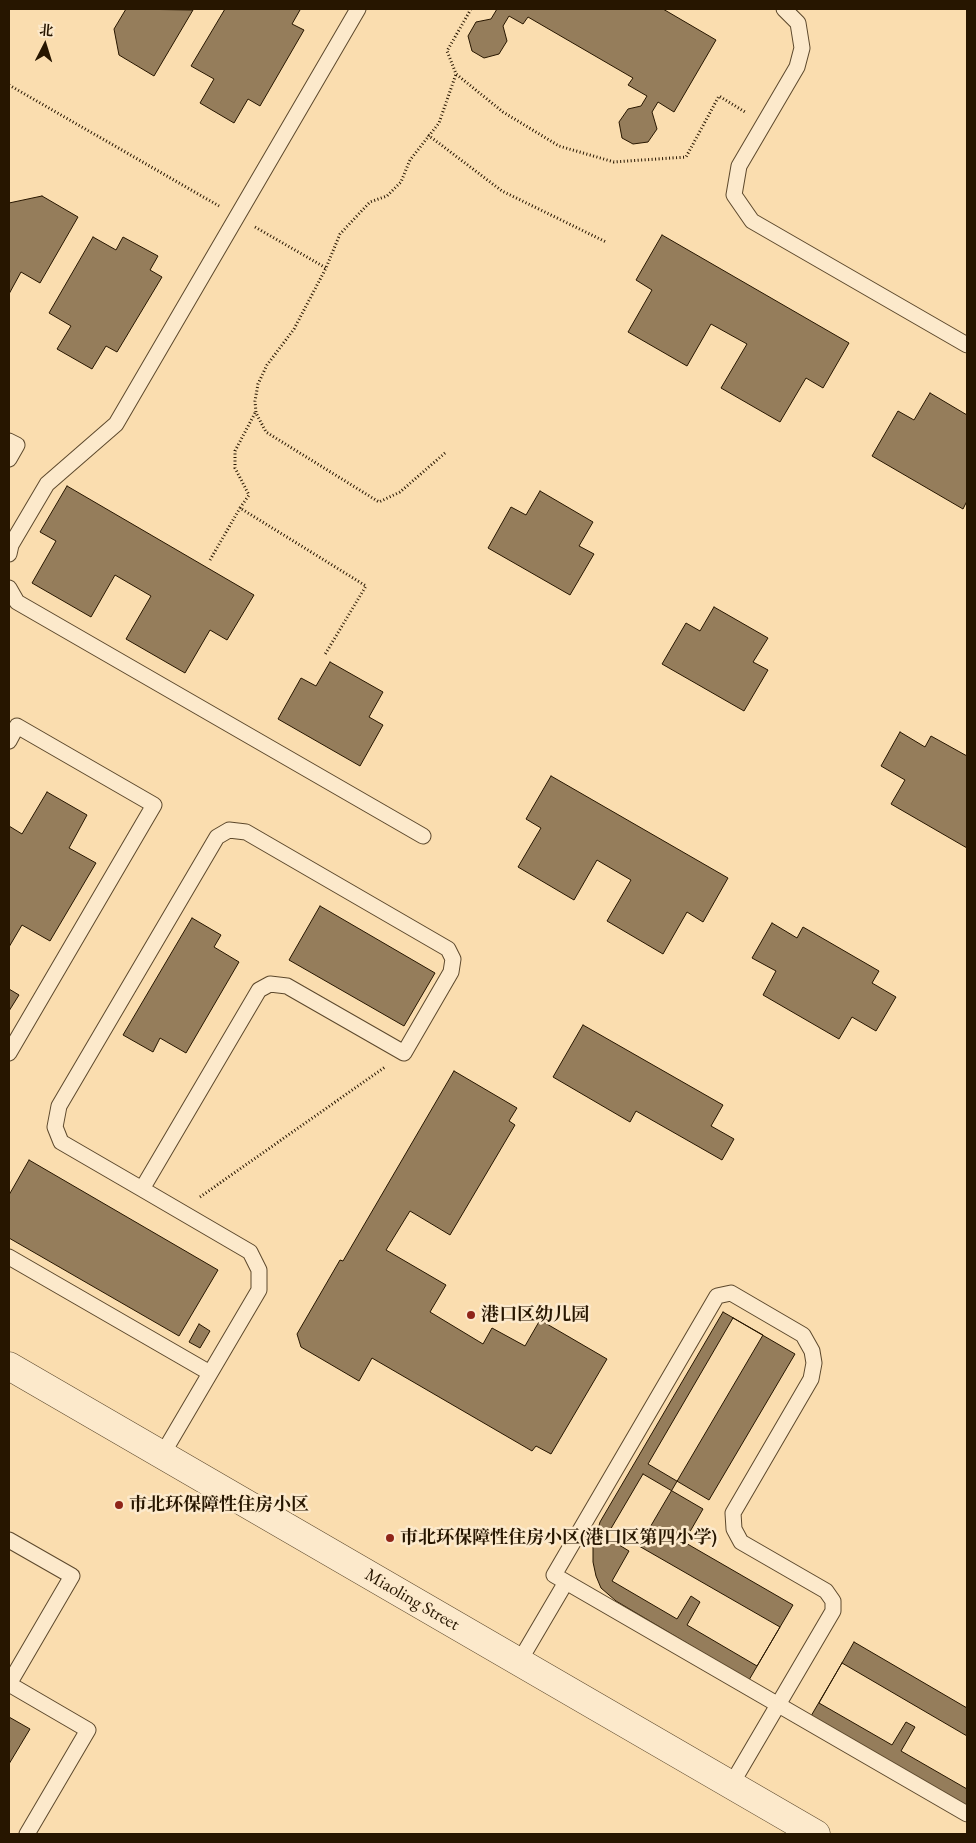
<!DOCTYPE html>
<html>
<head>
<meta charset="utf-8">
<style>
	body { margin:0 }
	#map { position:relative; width:976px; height:1843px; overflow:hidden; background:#faddaf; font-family:"EB Garamond","Noto Serif SC",serif }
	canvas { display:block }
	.frame { position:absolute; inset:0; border:10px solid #271600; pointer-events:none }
	.north { position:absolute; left:20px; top:20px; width:50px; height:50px; -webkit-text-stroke:4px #fce9cb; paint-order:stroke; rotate:5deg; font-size:14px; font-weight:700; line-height:20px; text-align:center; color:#271600 }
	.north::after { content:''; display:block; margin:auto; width:18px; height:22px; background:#271600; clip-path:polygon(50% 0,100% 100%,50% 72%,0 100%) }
</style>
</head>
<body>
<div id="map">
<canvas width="976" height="1843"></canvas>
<div class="frame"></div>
<div class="north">北</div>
</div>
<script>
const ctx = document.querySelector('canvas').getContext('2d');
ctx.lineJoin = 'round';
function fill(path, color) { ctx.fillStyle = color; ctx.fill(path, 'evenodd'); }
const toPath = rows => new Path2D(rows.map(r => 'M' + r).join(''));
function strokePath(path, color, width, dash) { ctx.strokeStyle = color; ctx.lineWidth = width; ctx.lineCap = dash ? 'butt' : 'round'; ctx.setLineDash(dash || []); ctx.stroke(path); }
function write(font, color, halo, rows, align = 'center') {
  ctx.font = font + ' "EB Garamond","Noto Serif SC",serif'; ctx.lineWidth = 5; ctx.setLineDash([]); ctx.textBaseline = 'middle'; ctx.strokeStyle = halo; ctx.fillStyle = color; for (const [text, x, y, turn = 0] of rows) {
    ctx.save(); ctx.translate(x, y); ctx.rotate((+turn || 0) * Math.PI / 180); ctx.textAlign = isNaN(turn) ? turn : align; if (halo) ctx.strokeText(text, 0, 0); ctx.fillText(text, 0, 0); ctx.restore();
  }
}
const building = toPath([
	[126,9,193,10,154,76,119,55,114,29,126,9],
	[225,9,297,9,300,10,292,24,304,30,260,106,248,99,234,123,200,103,214,79,191,66,225,9],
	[497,9,663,9,716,40,674,112,658,102,652,112,657,129,648,142,633,144,622,138,619,122,628,109,641,106,647,96,628,85,633,78,528,17,523,24,509,16,503,26,507,41,499,54,484,58,472,51,468,36,476,22,491,19,497,9],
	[42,196,78,217,40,283,21,272,9,294,9,203,42,196],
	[662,235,849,343,823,388,806,378,780,422,721,388,747,344,711,324,687,366,628,332,652,290,636,280,662,235],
	[93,237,116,250,123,237,158,256,150,270,162,277,117,352,106,346,92,369,57,349,71,326,49,313,93,237],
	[930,393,967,415,967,501,963,509,872,456,898,411,914,420,930,393],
	[67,486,254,595,227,640,210,630,185,673,126,639,151,596,115,575,91,617,32,583,56,541,40,532,67,486],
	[540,491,593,522,579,546,594,554,570,595,488,548,511,507,526,515,540,491],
	[714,607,768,638,753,662,768,670,744,711,662,664,686,623,700,631,714,607],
	[330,662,383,692,369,717,383,725,360,766,278,719,301,678,316,686,330,662],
	[900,732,925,747,931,736,967,756,967,848,891,804,905,780,881,766,900,732],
	[551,776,728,878,703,922,687,912,663,954,607,921,631,880,597,860,574,900,518,867,541,828,526,819,551,776],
	[47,792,87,815,69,848,96,863,50,941,22,925,9,947,9,826,22,834,47,792],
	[320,906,435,973,404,1026,289,960,320,906],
	[192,918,221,935,214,947,239,962,186,1053,160,1038,153,1052,123,1035,192,918],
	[772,923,797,938,803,927,879,971,872,983,896,997,876,1031,852,1017,839,1039,763,995,776,971,752,958,772,923],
	[9,989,19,995,9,1011,9,989],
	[583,1025,723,1105,711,1126,734,1139,722,1160,636,1111,630,1122,553,1077,583,1025],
	[454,1071,517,1108,509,1121,515,1125,450,1235,410,1211,386,1250,446,1285,430,1312,483,1344,492,1328,525,1346,540,1320,607,1359,551,1454,536,1446,532,1451,372,1358,359,1381,301,1347,297,1334,340,1260,343,1261,454,1071],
	[29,1160,218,1270,179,1336,9,1238,9,1195,29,1160],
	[723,1312,763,1335,639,1546,780,1627,749,1680,616,1601,601,1588,596,1576,593,1562,593,1546,600,1522,723,1312],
	[733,1318,795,1354,709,1500,648,1464,733,1318],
	[199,1324,210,1331,200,1348,189,1342,199,1324],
	[643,1474,703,1509,684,1542,793,1605,757,1666,687,1625,700,1602,691,1596,677,1619,612,1581,629,1551,606,1537,643,1474],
	[854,1642,967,1708,967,1789,901,1751,915,1727,906,1722,892,1745,819,1703,854,1642],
	[842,1663,967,1736,967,1808,811,1716,842,1663],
	[9,1717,30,1729,9,1764,9,1717]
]);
const path = toPath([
	[471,9,447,51,456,74,503,112,559,146,614,162,686,157,719,96,745,112],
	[9,85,219,206],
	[428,135,502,191,606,242],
	[255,227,326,268],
	[255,413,235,451,235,468,249,495,240,508,366,586,324,656],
	[445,453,400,492,379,502,266,432,256,413,255,401,258,384,267,365,294,329,326,268,340,234,370,202,387,196,401,182,410,160,439,123,456,74],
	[210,560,240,508],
	[200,1197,385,1067]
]);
const service = toPath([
	[784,9,798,23,802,48,797,67,739,166,734,195,752,221,967,345],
	[9,441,17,445,9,459],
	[9,554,11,545,47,484,116,424,358,9],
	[9,588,17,602,423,836],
	[9,741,17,726,154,805,9,1053],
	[142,1189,259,990,270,984,287,986,404,1053,451,972,453,959,448,949,246,832,229,830,217,837,59,1106,55,1127,61,1142,142,1189,250,1252,259,1270,259,1290,162,1455],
	[9,1257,210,1373],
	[9,1540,72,1576,9,1684,88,1730,27,1834],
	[566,1582,554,1575,717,1296,731,1293,803,1335,812,1351,814,1363,811,1379,733,1513,734,1529,741,1542,826,1591,833,1601,833,1611,731,1785],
	[519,1662,566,1582,967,1814]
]);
const tertiary = toPath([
	[9,1366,816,1834]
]);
const markers = [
	[471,1315,5,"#8f2418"],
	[119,1505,5,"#8f2418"],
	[390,1538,5,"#8f2418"]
];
const poiNames = [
	["港口区幼儿园",481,1315],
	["巿北环保障性住房小区",129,1505],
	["巿北环保障性住房小区(港口区第四小学)",400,1538]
];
const streetNames = [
	["Miaoling Street",412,1600,30]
];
fill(building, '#957d5b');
strokePath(building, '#271600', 1);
strokePath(service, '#5c482c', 17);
strokePath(tertiary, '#5c482c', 29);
strokePath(path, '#271600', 3, [1, 2.5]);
strokePath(service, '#fce9cb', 15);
strokePath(tertiary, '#fce9cb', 28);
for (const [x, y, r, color] of markers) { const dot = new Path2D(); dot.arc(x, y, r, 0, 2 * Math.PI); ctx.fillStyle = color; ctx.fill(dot); strokePath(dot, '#fce9cb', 2); }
write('bold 18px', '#271600', '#fce9cb', poiNames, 'left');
write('18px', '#271600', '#fce9cb', streetNames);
</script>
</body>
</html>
